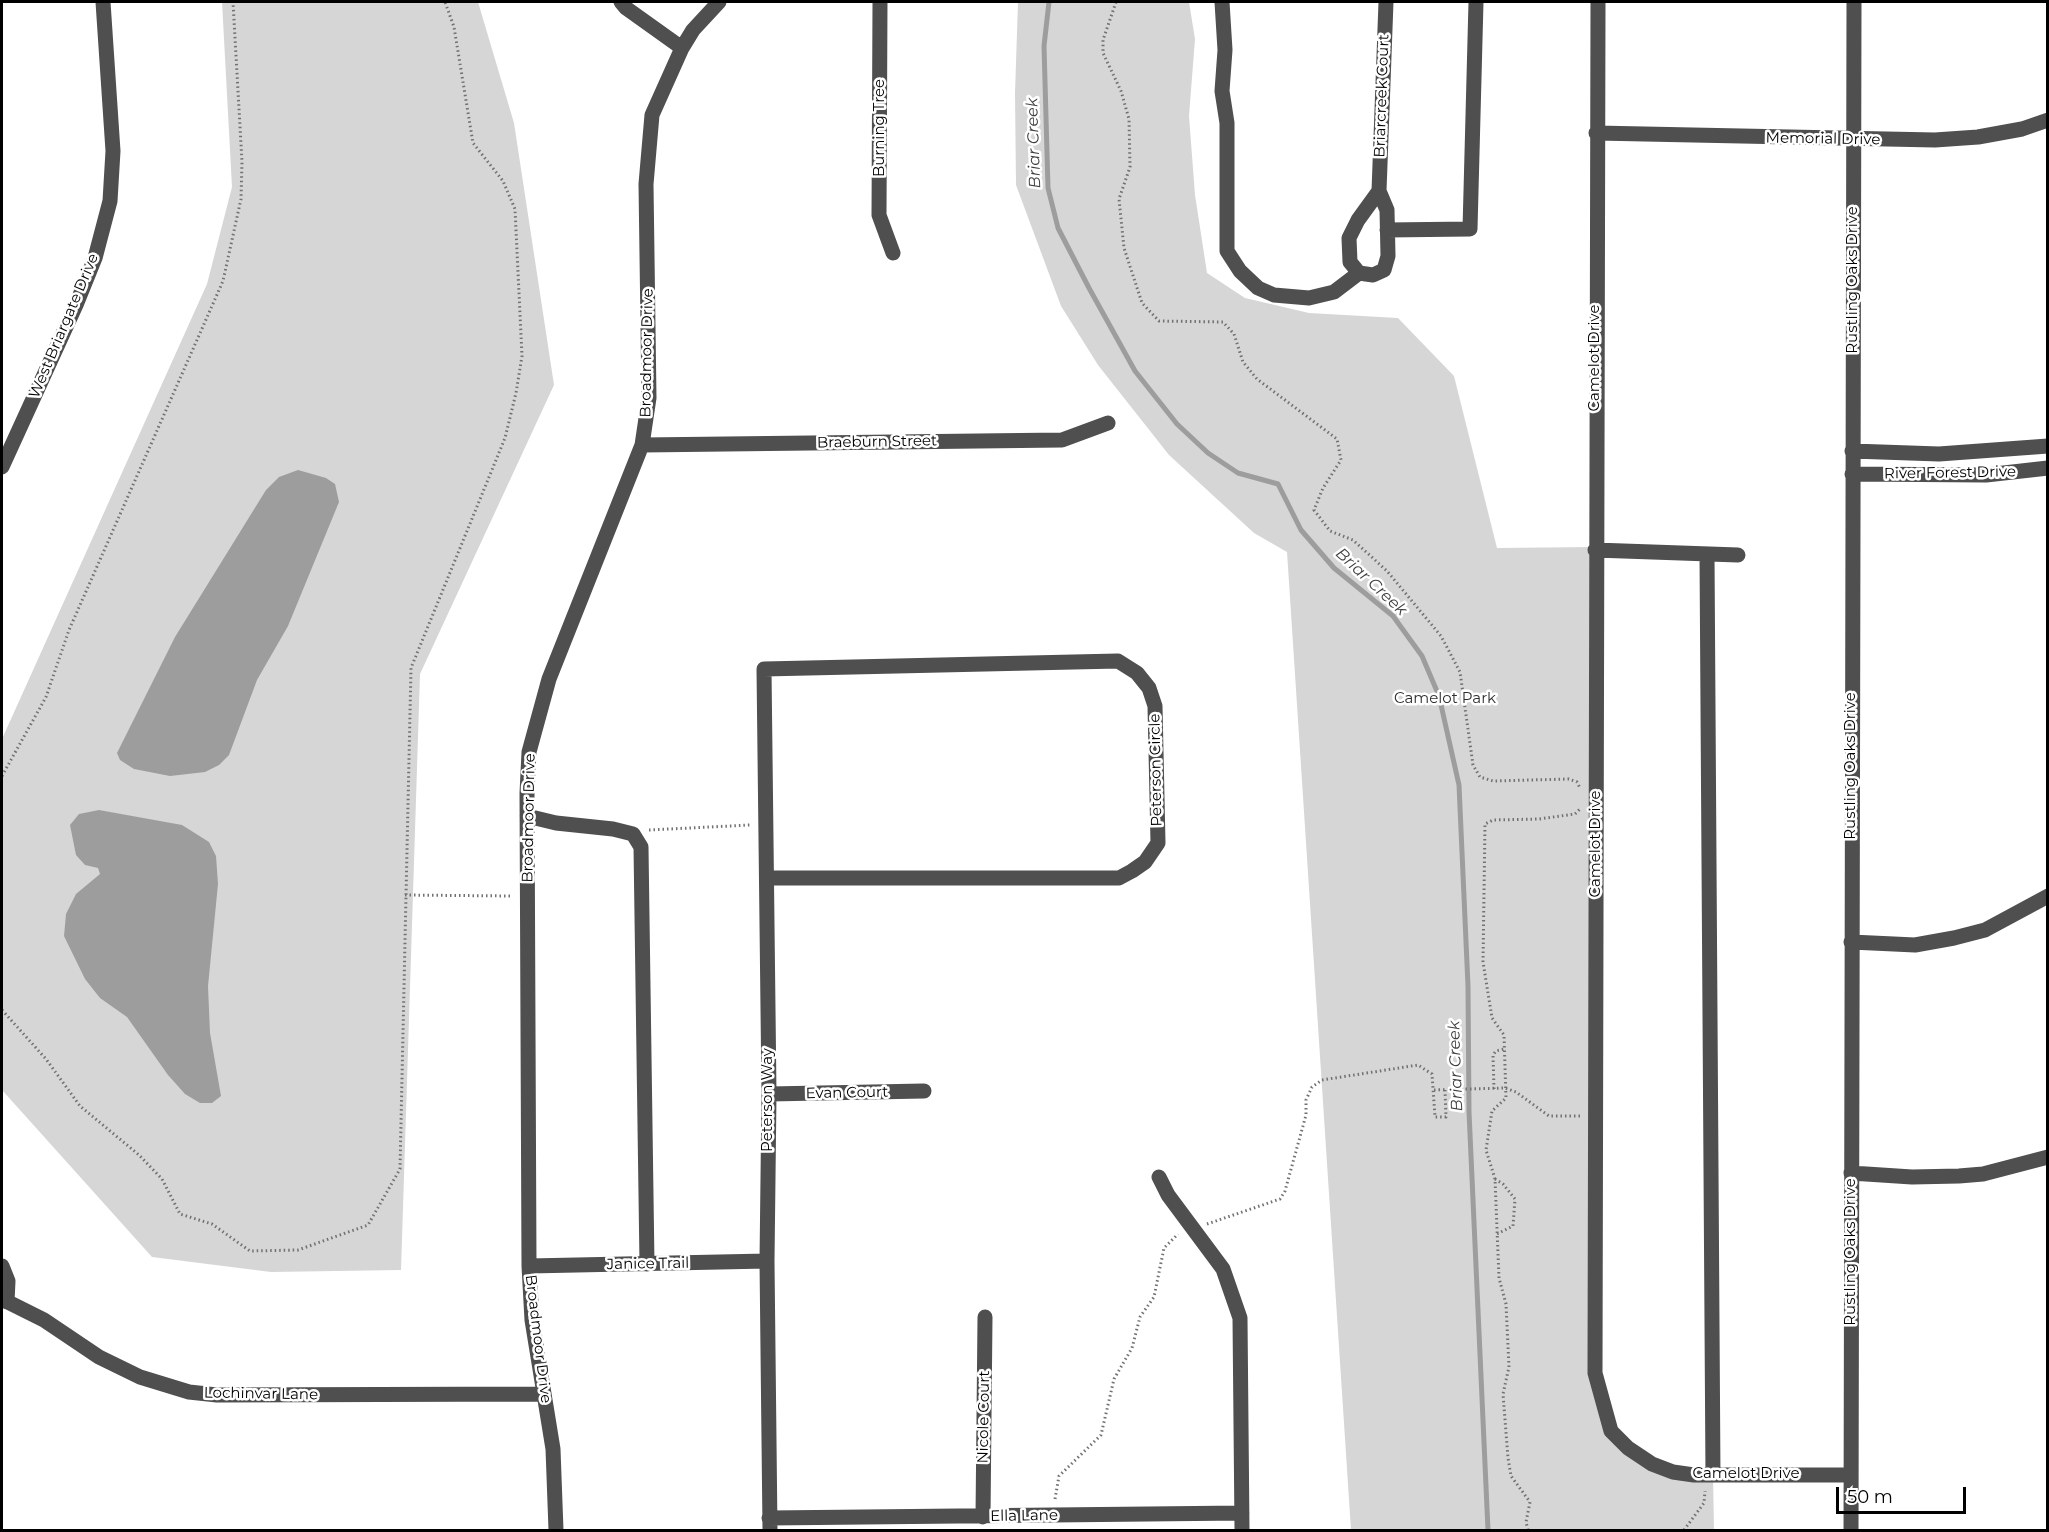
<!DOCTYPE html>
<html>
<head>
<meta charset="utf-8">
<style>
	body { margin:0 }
	#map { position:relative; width:2049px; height:1532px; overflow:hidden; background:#fff; font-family:Montserrat,sans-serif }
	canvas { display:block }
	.frame { position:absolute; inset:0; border:3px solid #000; pointer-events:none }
	.scale { position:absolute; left:1836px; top:1487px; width:130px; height:27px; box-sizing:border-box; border:3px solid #000; border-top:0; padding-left:8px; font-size:18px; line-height:21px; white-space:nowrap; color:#000; -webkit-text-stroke:4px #fff; paint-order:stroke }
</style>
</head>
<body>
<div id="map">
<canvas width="2049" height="1532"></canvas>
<div class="frame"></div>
<div class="scale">50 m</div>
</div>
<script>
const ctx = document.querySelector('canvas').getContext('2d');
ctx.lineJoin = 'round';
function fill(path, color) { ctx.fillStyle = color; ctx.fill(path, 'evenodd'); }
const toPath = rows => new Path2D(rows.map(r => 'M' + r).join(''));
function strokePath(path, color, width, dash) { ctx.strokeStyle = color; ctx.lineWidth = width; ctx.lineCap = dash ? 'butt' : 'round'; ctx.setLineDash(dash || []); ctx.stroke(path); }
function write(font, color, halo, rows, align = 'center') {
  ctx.font = font + ' Montserrat,sans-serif'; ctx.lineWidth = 5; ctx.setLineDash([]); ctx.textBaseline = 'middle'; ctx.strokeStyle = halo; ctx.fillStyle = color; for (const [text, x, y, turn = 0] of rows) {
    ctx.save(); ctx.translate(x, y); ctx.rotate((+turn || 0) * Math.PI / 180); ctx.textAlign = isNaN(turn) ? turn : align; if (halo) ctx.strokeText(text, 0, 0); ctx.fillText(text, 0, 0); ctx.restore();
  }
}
const green = toPath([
	[222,2,478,2,514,123,554,385,420,674,401,1270,271,1272,152,1257,2,1090,2,739,207,284,232,187],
	[1018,2,1189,2,1195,39,1189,116,1195,195,1207,273,1245,298,1309,313,1398,318,1454,376,1497,548,1593,547,1595,1373,1611,1431,1652,1464,1713,1475,1714,1530,1351,1530,1287,552,1254,533,1169,455,1098,365,1061,306,1016,185,1015,93]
]);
const water = toPath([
	[298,470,326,478,335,484,339,502,288,626,257,680,229,755,219,765,205,772,170,776,134,769,120,760,117,753,175,637,266,490,279,477],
	[99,810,182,825,209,842,216,856,218,884,208,986,210,1033,221,1096,212,1103,200,1103,185,1094,168,1075,127,1017,100,998,85,979,64,936,66,914,76,894,100,874,98,868,85,865,76,855,70,825,79,814]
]);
const stream = toPath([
	[1049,2,1044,46,1048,188,1058,228,1089,288,1135,371,1177,424,1208,453,1238,473,1278,484,1301,530,1334,568,1393,616,1422,656,1439,696,1459,785,1468,986,1469,1112,1488,1530]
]);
const path = toPath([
	[1116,2,1103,40,1103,53,1121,91,1129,119,1130,167,1119,199,1124,248,1142,303,1159,321,1223,322,1234,334,1243,362,1257,379,1337,439,1341,460,1323,488,1314,510,1330,531,1353,540,1387,571,1441,636,1460,672,1473,765,1480,777,1493,781,1569,779,1577,782,1580,788],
	[2,776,46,697,69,630,223,281,241,199,242,162,233,2],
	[649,830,750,825],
	[405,895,512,896],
	[2,1010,46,1059,80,1106,139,1155,162,1179,180,1214,212,1224,250,1251,298,1250,368,1225,400,1169,411,668,505,438,516,393,522,356,515,209,503,181,473,143,454,27,445,2],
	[1494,1089,1493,1055,1496,1051,1504,1049],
	[1434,1090,1505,1088,1516,1092,1549,1116,1580,1116],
	[1495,1179,1503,1184,1515,1199,1513,1226,1497,1234],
	[1207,1224,1280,1199,1285,1191,1306,1115,1306,1100,1312,1087,1322,1080,1418,1065,1432,1074,1435,1117,1446,1117,1445,1090],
	[1055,1499,1059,1476,1101,1435,1114,1379,1132,1348,1140,1317,1154,1297,1164,1248,1178,1234],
	[1528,1530,1526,1522,1530,1502,1511,1476,1508,1458,1503,1394,1509,1367,1506,1304,1499,1278,1495,1179,1486,1150,1492,1111,1506,1098,1504,1035,1492,1018,1483,962,1485,824,1493,820,1539,819,1575,814,1580,809],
	[1684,1530,1704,1503,1705,1491]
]);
const minor = toPath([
	[621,2,626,8,682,48],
	[880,2,879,215,893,253],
	[1222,2,1225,50,1222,91,1227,123,1227,251,1240,271,1258,288,1274,295,1309,298,1334,292,1359,273],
	[1598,2,1595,1373,1611,1431,1628,1448,1652,1464,1673,1472,1694,1475,1851,1475],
	[1596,133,1935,140,1978,137,2022,129,2048,120],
	[1379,191,1358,220,1349,238,1350,262,1359,273,1373,275,1384,270,1388,256,1387,210,1379,191,1386,2],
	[1387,230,1470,229,1476,2],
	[642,445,1062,440,1108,423],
	[1852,451,1939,454,2048,446],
	[2,467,76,305,95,258,110,201,113,151,103,2],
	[1852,474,1986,475,2048,468],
	[1595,550,1738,555],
	[1707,554,1713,1475],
	[527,816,556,823,613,829,633,834,641,847,647,1264],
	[767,878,1119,878,1132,871,1145,862,1158,843,1155,706,1149,688,1137,673,1118,661,764,669,769,1094,767,1261,770,1530],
	[1851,942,1915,945,1954,938,1985,930,2048,896],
	[769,1094,924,1091],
	[1851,1173,1912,1177,1959,1176,1983,1174,2048,1157],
	[1159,1177,1168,1195,1223,1269,1240,1318,1242,1530],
	[2,1266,8,1281,7,1302],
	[529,1266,767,1261],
	[2,1299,44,1320,99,1357,140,1377,189,1392,217,1395,544,1394],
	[983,1517,985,1317],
	[769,1518,1242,1513],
	[556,1530,553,1449,532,1320,529,1266,527,793,529,752,549,679,642,445,649,398,646,184,652,115,682,48,693,30,719,2],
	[1851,1530,1854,2]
]);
const streetNames = [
	["Briarcreek Court",1382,96,-88],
	["Burning Tree",880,128,-90],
	["Memorial Drive",1823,139,1],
	["Rustling Oaks Drive",1853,280,-90],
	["West Briargate Drive",64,326,-67],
	["Broadmoor Drive",647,353,-89],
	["Camelot Drive",1595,358,-90],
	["Braeburn Street",877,442,-1],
	["River Forest Drive",1950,473,-1],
	["Rustling Oaks Drive",1851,766,-90],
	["Peterson Circle",1156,770,-91],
	["Broadmoor Drive",529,818,-89],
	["Camelot Drive",1596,844,-90],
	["Evan Court",847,1093,-1],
	["Peterson Way",768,1100,-90],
	["Rustling Oaks Drive",1851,1252,-90],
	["Janice Trail",648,1264,-1],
	["Broadmoor Drive",538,1339,83],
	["Lochinvar Lane",261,1394,1],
	["Nicole Court",984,1417,-89],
	["Camelot Drive",1746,1474],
	["Ella Lane",1024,1516,-1]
];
const parkNames = [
	["Camelot Park",1445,699]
];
const waterNames = [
	["Briar Creek",1034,143,-92],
	["Briar Creek",1371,582,43],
	["Briar Creek",1456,1066,-92]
];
fill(green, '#d6d6d6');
fill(water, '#9d9d9d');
strokePath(stream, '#9d9d9d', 5);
strokePath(path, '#717171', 3, [1.5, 3]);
strokePath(minor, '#4f4f4f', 15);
write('15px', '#000', '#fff', streetNames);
write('15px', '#2d2d2d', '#fff', parkNames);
write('italic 16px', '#3e3e3e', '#fff', waterNames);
</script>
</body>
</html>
